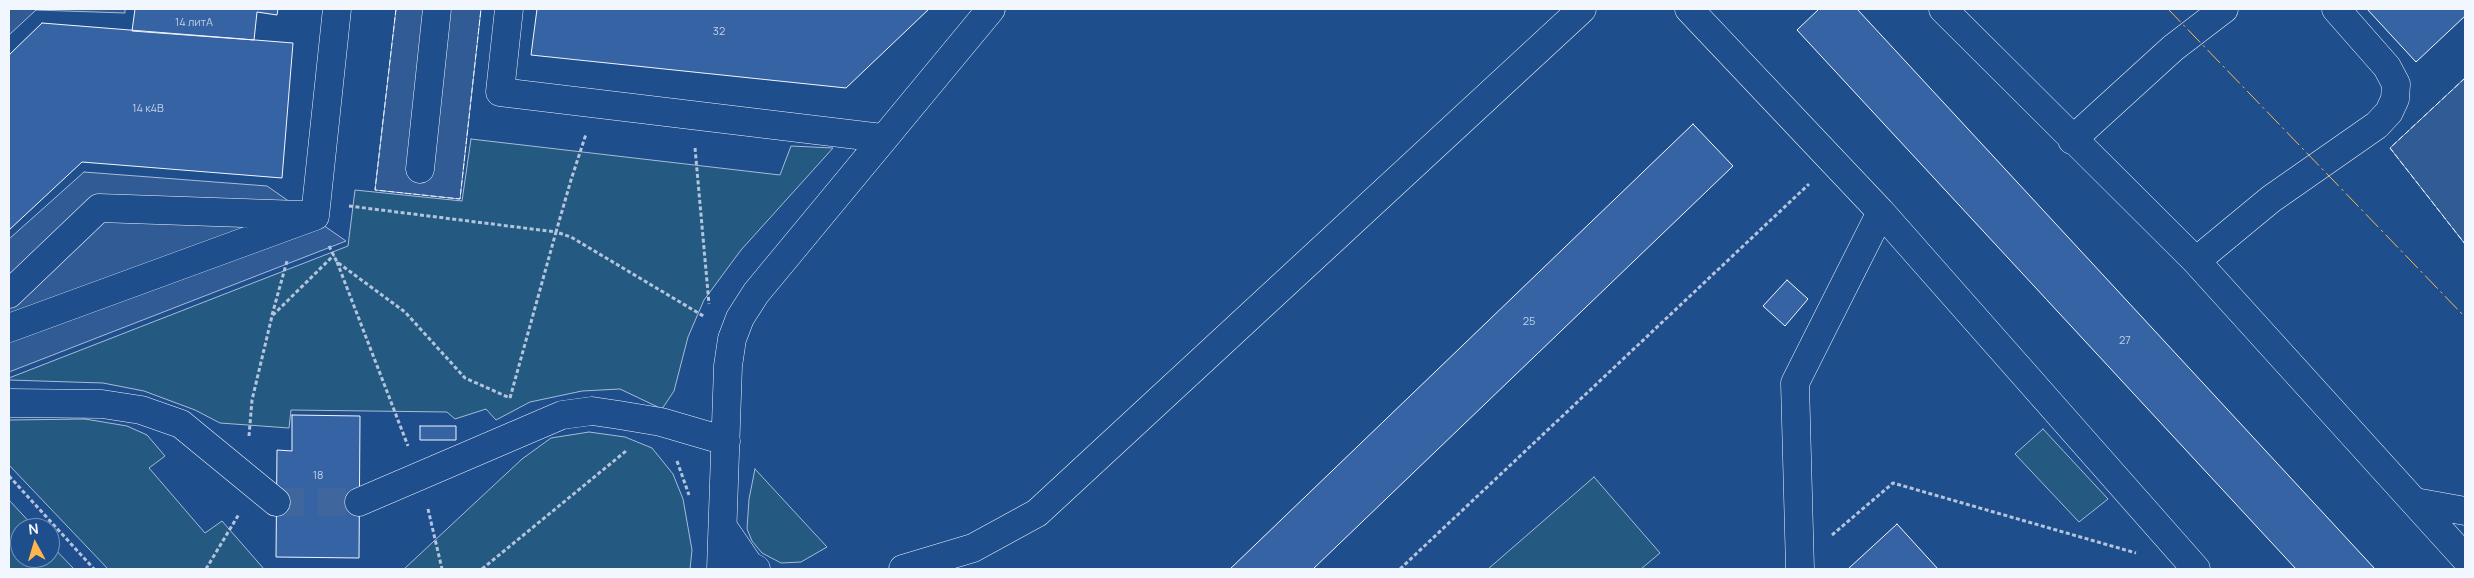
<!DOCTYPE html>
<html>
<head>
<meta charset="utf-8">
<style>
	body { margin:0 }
	#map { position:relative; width:2474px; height:578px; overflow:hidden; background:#1f4e8c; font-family:Manrope,sans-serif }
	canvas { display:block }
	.frame { position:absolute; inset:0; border:10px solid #f2f6ff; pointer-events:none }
	.north { position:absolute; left:10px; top:518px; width:50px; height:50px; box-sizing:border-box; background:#1f4e8c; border:1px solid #7391ba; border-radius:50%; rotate:354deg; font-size:14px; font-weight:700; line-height:20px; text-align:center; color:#f2f6ff }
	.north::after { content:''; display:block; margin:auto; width:18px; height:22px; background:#ffb74d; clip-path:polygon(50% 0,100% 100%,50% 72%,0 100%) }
</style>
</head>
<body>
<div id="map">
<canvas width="2474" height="578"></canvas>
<div class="frame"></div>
<div class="north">N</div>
</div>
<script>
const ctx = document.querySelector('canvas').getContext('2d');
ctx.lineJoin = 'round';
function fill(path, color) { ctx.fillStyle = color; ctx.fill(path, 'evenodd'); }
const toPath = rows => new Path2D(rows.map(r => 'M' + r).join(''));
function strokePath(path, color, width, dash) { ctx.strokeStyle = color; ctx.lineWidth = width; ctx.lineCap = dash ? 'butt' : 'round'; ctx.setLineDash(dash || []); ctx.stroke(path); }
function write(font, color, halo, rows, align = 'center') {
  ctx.font = font + ' Manrope,sans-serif'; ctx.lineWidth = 4; ctx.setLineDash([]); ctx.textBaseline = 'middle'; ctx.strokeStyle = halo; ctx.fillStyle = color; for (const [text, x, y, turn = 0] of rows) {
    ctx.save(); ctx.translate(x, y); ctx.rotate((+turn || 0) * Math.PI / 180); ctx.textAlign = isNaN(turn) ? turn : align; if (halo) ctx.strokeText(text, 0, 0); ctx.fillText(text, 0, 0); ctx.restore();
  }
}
const green = toPath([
	[471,139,780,175,791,146,833,148,741,250,704,300,688,337,674,391,662,409,620,389,582,391,530,402,496,420,486,409,455,419,447,412,291,410,289,428,220,423,195,410,144,391,103,383,9,380,9,378,348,246,355,190,462,201,471,139],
	[85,419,127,426,147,435,165,456,149,468,205,533,222,521,264,569,108,569,9,465,9,420,85,419],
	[2043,429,2108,499,2079,522,2015,454,2043,429],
	[589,432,625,437,652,448,673,474,683,499,692,550,690,569,404,569,522,459,551,438,589,432],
	[755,469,827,547,801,562,781,563,762,553,752,541,747,529,749,499,755,469],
	[1594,477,1660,553,1641,569,1488,569,1594,477],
	[9,500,35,528,20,528,20,558,50,558,50,544,74,569,9,569,9,500]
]);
const parking = toPath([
	[9,9,125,9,125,13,36,10,9,35,9,9],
	[396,9,481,9,460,199,375,190,396,9],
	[2465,78,2465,244,2390,148,2465,78],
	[84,172,267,186,346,241,9,372,9,239,84,172]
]);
const building = toPath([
	[135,9,278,9,277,15,257,12,254,40,132,31,135,9],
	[537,9,929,9,846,88,531,55,537,9],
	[1819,9,1857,9,2375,569,2296,569,1797,30,1819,9],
	[2367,9,2465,9,2465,16,2416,62,2367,9],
	[42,23,293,43,282,178,82,162,9,230,9,55,42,23],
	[1693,124,1733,166,1313,569,1230,569,1693,124],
	[1787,280,1808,299,1785,326,1763,306,1787,280],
	[292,415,360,416,359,558,276,557,277,450,292,451,292,415],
	[420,426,456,426,456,440,420,440,420,426],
	[1897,524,1938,569,1848,569,1897,524]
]);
const minorTunnel = toPath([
	[276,502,359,502]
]);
const path = toPath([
	[695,148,709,304],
	[349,206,556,232,571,180,586,134],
	[329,246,337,262,405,312,465,378,510,398],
	[337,262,408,446],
	[272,315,287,261],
	[510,398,556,232,571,237,705,317],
	[249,436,252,400,272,316,334,255],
	[677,461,689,495],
	[9,476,94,569],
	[428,509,442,569],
	[1832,535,1893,483,2136,553],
	[206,569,239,514],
	[482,569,626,451],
	[1400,569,1809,184]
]);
const minor = toPath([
	[509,9,500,92,882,138],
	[1689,9,1881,212,2196,569],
	[1943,9,2196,261,2465,558],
	[2072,140,2173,48,2224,9],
	[420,169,437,9],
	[2196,261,2271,199,2377,125,2389,112,2395,99,2396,84,2387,67,2336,9],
	[9,294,99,208,301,215],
	[9,328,315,216,337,9],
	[9,403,102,404,141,410,181,424,276,502],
	[359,502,562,415,592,411,619,415,661,422,726,441],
	[2415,502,2465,511],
	[723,527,749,565,756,569],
	[721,569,728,366,732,339,740,318,756,293,991,9],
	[903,569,973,548,1037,513,1582,9],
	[1800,569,1795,383,1881,212]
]);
const fence = toPath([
	[396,9,375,190,460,199,481,9],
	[2465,78,2390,148,2465,244]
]);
const power = toPath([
	[2168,9,2465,317]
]);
const numberNames = [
	["14 литА",194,23],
	["32",719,32],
	["14 к4В",148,109],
	["25",1529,322],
	["27",2125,341],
	["18",318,476]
];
fill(green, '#245a82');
strokePath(green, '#a8bbd7', 1);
fill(parking, '#305b95');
strokePath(parking, '#a8bbd7', 1);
fill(building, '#3563a3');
strokePath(building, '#f2f6ff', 1);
strokePath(minorTunnel, '#3f679d', 28, [28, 14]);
strokePath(minor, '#f2f6ff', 29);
strokePath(path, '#b3c4dc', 3, [4, 2.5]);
strokePath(minor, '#1f4e8c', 28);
strokePath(fence, '#f2f6ff', 1, [6, 2.5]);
strokePath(power, '#ffb74d', 1, [18, 4, 2.5, 4]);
write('11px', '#c3d1e8', null, numberNames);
</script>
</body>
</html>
